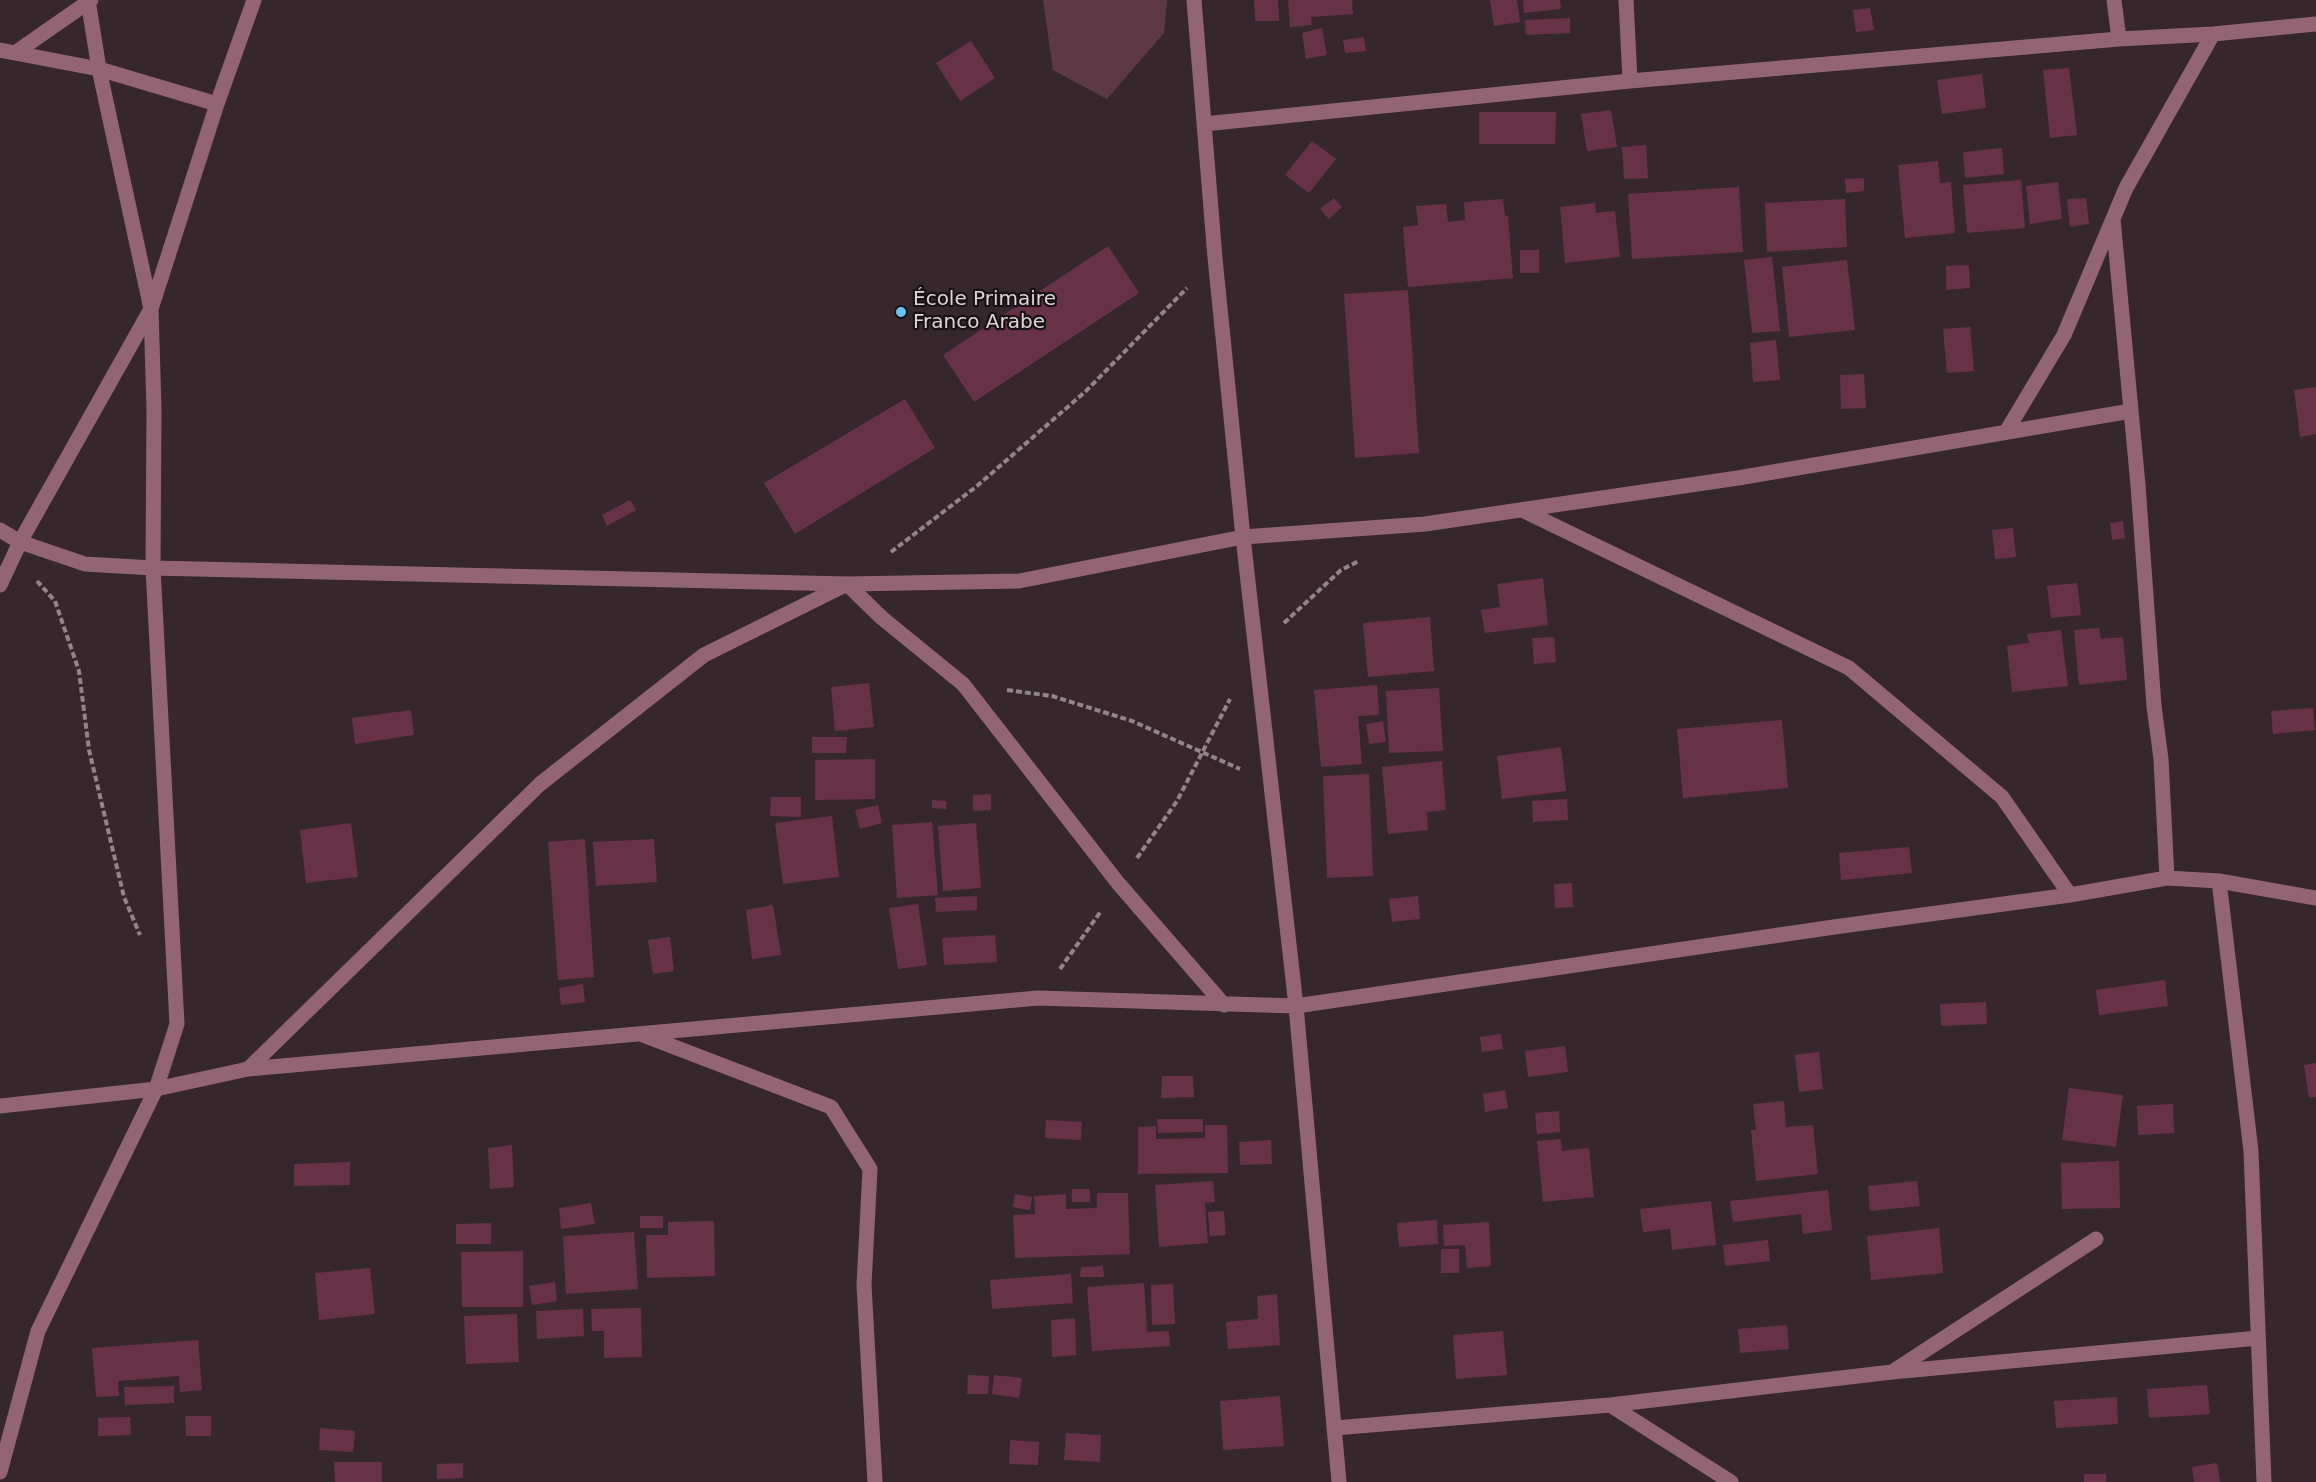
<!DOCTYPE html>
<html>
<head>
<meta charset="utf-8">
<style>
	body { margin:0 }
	canvas { display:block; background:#36272c }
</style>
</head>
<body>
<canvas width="2316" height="1482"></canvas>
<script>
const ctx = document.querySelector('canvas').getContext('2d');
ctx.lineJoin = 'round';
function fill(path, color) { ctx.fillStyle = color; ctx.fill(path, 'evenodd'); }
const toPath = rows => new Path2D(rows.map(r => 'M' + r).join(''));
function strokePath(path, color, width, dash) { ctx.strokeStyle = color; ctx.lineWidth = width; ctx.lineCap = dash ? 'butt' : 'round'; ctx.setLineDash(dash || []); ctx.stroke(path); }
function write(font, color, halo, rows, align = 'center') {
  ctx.font = font + ' "DejaVu Sans",sans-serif'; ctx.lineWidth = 4.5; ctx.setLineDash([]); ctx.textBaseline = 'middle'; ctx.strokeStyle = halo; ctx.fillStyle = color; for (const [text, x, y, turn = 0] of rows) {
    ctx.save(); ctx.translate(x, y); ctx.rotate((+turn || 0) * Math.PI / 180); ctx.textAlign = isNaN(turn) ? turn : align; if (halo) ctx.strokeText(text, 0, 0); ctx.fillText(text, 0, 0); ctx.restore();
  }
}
const green = toPath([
	[1043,0,1167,0,1164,33,1107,99,1053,70]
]);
const building = toPath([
	[1254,0,1278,0,1279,21,1255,21],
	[1288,0,1352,0,1353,14,1311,17,1312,25,1290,27],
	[1490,0,1517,0,1520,22,1494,26],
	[1523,0,1560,0,1561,9,1524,13],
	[1870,8,1874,30,1856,32,1853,10],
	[1570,18,1570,33,1526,35,1525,20],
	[1322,28,1327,55,1306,59,1302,33],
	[1364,37,1366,51,1345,53,1343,40],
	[971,41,995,78,960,101,936,63],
	[2069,68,2077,135,2050,138,2043,70],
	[1982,74,1986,108,1942,114,1937,80],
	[1611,110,1617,147,1587,151,1581,114],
	[1479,112,1556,112,1555,144,1479,144],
	[1312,141,1336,159,1309,193,1285,175],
	[1646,145,1648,178,1624,179,1622,147],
	[2002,148,2004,174,1965,178,1963,152],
	[1938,161,1940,183,1951,182,1955,233,1905,238,1898,165],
	[1864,178,1864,191,1846,193,1845,179],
	[2021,180,2025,228,1967,233,1963,185],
	[2058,182,2062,219,2030,224,2026,186],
	[1739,187,1743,252,1632,259,1628,194],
	[1334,198,1342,207,1329,219,1320,209],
	[2086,198,2089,224,2070,227,2067,199],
	[1503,199,1505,216,1508,216,1513,278,1408,287,1403,227,1418,225,1416,206,1446,204,1448,222,1465,220,1464,202],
	[1845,199,1847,247,1767,252,1765,203],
	[1595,203,1596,213,1615,211,1620,257,1565,263,1560,207],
	[1108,246,1139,293,974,402,943,355],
	[1520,250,1539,250,1539,273,1520,273],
	[1772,257,1780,331,1752,333,1744,260],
	[1847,260,1855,330,1789,337,1782,267],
	[1969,265,1970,288,1946,290,1946,266],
	[1408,290,1419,453,1355,458,1344,294],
	[1970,327,1974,371,1947,373,1943,329],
	[1776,340,1780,380,1753,382,1750,343],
	[1864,374,1866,408,1841,409,1840,375],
	[2316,387,2316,434,2300,437,2294,390],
	[905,399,935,448,795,534,764,483],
	[630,500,636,510,607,526,602,515],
	[2123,521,2125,538,2112,540,2110,523],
	[2013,528,2016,557,1995,559,1992,530],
	[1543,578,1548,625,1485,633,1481,610,1500,607,1497,584],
	[2077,583,2081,615,2051,618,2047,586],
	[1430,617,1434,671,1368,677,1363,623],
	[2099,628,2101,639,2123,637,2127,680,2079,685,2074,630],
	[2061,630,2068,686,2012,692,2007,646,2029,643,2027,634],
	[1554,637,1556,662,1534,664,1532,638],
	[869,683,874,727,835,731,831,687],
	[1377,685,1379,715,1358,716,1362,764,1321,767,1314,690],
	[1439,688,1443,751,1389,753,1386,691],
	[2313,708,2315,730,2273,734,2271,711],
	[411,710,414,735,355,744,352,718],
	[1782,720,1788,788,1683,798,1677,729],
	[1383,721,1386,742,1369,744,1366,724],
	[812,737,847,737,846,753,812,753],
	[1561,747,1566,791,1502,799,1497,756],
	[875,759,875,799,815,800,815,760],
	[1442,761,1446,810,1427,812,1428,830,1388,834,1382,767],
	[1369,774,1373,876,1327,878,1323,776],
	[991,794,991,810,973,811,973,795],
	[771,797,801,797,801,817,770,816],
	[1567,799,1568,820,1533,822,1532,801],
	[932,800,946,801,946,809,932,808],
	[878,805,882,823,860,829,855,810],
	[832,816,839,877,783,884,775,823],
	[932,822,938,895,897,898,892,825],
	[351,823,358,877,306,883,300,830],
	[976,823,981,888,943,891,938,826],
	[585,839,594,977,558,980,548,842],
	[654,839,657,882,596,886,593,842],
	[1909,847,1912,873,1841,880,1839,853],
	[1572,883,1573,907,1555,908,1554,884],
	[977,896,977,910,936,912,935,898],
	[1418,896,1420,919,1392,922,1389,899],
	[918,904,927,965,898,969,889,908],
	[773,905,781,955,752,959,746,910],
	[995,935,997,962,944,965,942,938],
	[670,937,674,971,653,974,648,940],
	[2165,980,2168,1006,2099,1015,2096,990],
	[583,984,585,1002,561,1005,559,988],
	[1986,1002,1987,1024,1941,1026,1940,1004],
	[1501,1034,1503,1049,1482,1052,1480,1037],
	[1565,1046,1568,1072,1528,1077,1525,1051],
	[1819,1052,1823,1089,1799,1092,1795,1055],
	[2316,1063,2316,1097,2309,1098,2304,1065],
	[1162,1076,1193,1076,1194,1097,1161,1098],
	[2069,1088,2123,1095,2116,1147,2062,1140],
	[1505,1090,1508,1108,1485,1112,1483,1094],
	[1784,1101,1786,1127,1813,1125,1818,1174,1756,1181,1751,1130,1756,1130,1753,1104],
	[2173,1104,2174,1133,2138,1135,2137,1106],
	[1559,1111,1560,1132,1537,1134,1535,1113],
	[1157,1119,1203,1119,1203,1132,1158,1133],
	[1046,1120,1082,1122,1081,1140,1045,1138],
	[1205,1125,1227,1125,1228,1173,1138,1174,1138,1127,1156,1126,1156,1139,1205,1138],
	[1561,1139,1562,1151,1589,1148,1594,1197,1543,1202,1537,1141],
	[1271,1140,1272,1164,1240,1165,1239,1142],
	[512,1145,514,1187,490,1189,488,1148],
	[2119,1161,2120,1208,2062,1209,2061,1163],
	[350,1162,350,1185,294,1186,294,1164],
	[1213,1181,1215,1202,1205,1203,1208,1243,1159,1247,1155,1185],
	[1917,1181,1920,1206,1870,1211,1868,1186],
	[1072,1189,1090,1189,1090,1202,1072,1202],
	[1828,1190,1832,1230,1803,1234,1801,1214,1733,1222,1730,1201],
	[1097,1193,1128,1193,1130,1254,1015,1258,1013,1215,1035,1214,1034,1196,1066,1194,1066,1209,1097,1208],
	[1015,1194,1032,1197,1030,1210,1013,1207],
	[1711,1201,1716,1245,1672,1250,1670,1229,1643,1232,1640,1209],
	[591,1203,595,1224,561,1229,559,1208],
	[1224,1211,1226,1235,1210,1236,1208,1212],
	[640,1216,663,1216,663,1228,640,1228],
	[1437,1220,1438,1244,1399,1247,1397,1223],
	[714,1221,715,1276,647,1278,646,1235,668,1235,668,1222],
	[1489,1222,1491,1266,1467,1268,1465,1245,1444,1246,1443,1225],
	[491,1223,491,1244,456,1244,456,1224],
	[1939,1228,1943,1273,1871,1280,1867,1236],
	[634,1232,638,1289,566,1294,563,1236],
	[1768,1240,1770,1261,1725,1266,1723,1245],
	[1441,1249,1459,1249,1459,1273,1441,1273],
	[523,1251,523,1307,462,1307,461,1252],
	[1103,1266,1104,1277,1080,1277,1081,1267],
	[370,1268,375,1314,319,1320,315,1273],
	[1071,1274,1073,1303,992,1309,990,1280],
	[555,1282,557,1301,532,1305,529,1286],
	[1144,1283,1147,1332,1169,1331,1170,1346,1092,1351,1087,1287],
	[1173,1284,1175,1324,1152,1325,1151,1285],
	[1277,1294,1280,1345,1228,1349,1226,1322,1258,1319,1257,1296],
	[641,1308,642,1357,604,1358,604,1331,592,1331,591,1309],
	[583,1309,584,1336,537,1339,536,1311],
	[517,1314,519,1362,466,1364,464,1316],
	[1075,1318,1076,1355,1052,1357,1051,1320],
	[1787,1325,1789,1349,1740,1353,1738,1329],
	[1503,1331,1507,1375,1456,1379,1453,1335],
	[198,1340,202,1390,180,1392,179,1376,118,1381,119,1396,96,1397,92,1348],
	[968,1375,989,1376,988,1394,967,1394],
	[994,1375,1022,1378,1019,1398,992,1394],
	[2207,1385,2210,1414,2149,1418,2147,1389],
	[174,1386,174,1403,125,1405,124,1387],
	[1280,1396,1284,1446,1223,1450,1220,1401],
	[2117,1397,2118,1424,2056,1428,2054,1401],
	[185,1416,211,1416,211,1436,186,1436],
	[130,1417,131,1435,98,1436,98,1418],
	[320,1428,355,1431,353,1452,319,1450],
	[1066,1433,1101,1435,1100,1462,1064,1460],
	[1010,1440,1039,1442,1038,1465,1009,1464],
	[334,1462,382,1462,382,1482,335,1482],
	[463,1463,463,1478,437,1479,437,1464],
	[2217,1463,2220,1482,2194,1482,2192,1467],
	[2084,1474,2106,1474,2106,1482,2084,1482]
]);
const path = toPath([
	[891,552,977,486,1086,391,1187,288],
	[37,581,55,601,79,671,89,750,124,897,140,935],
	[1284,623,1341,570,1359,561],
	[1007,690,1052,696,1132,721,1240,769],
	[1137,858,1177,801,1230,699],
	[1060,969,1101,911]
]);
const minor = toPath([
	[1194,0,1215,258,1243,537,1296,1006,1339,1482],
	[1626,0,1630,81],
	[2114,0,2119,39],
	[0,50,99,69,217,104],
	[15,53,91,0],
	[1204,124,1630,81,2119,39,2213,34,2316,24],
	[2113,219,2138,485,2154,706,2161,759,2167,878],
	[2006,432,2064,335,2126,188,2213,34],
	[1522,510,1849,668,2002,797,2070,895],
	[0,530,20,542,85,564,153,568,847,584,1019,581,1243,537,1425,524,1738,478,2131,411],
	[0,585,20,542,151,309,217,104,254,0],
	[2219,881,2251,1151,2264,1482],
	[643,1035,831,1107,870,1169,864,1285,875,1482],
	[248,1069,540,784,704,655,847,584,882,618,963,684,1118,883,1224,1005],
	[0,1106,156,1089,248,1069,1038,998,1296,1006,1834,927,2070,895,2167,878,2219,881,2316,898],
	[1895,1370,2096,1239],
	[1610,1405,1731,1482],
	[1335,1428,1610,1405,1892,1372,2258,1338],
	[0,1472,38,1331,156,1089,177,1024,153,568,154,409,151,309,99,69,88,0]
]);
const markers = [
	[901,312,6,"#67c4ef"]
];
const poiNames = [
	["École Primaire",913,300],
	["Franco Arabe",913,323]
];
fill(green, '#5c3945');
fill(building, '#683246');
strokePath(path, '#908589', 4, [6, 3]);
strokePath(minor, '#936574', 15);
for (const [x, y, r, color] of markers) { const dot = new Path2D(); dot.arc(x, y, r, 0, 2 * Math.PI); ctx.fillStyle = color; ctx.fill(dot); strokePath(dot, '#191214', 2); }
write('20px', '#ded5d8', '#191214', poiNames, 'left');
</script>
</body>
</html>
